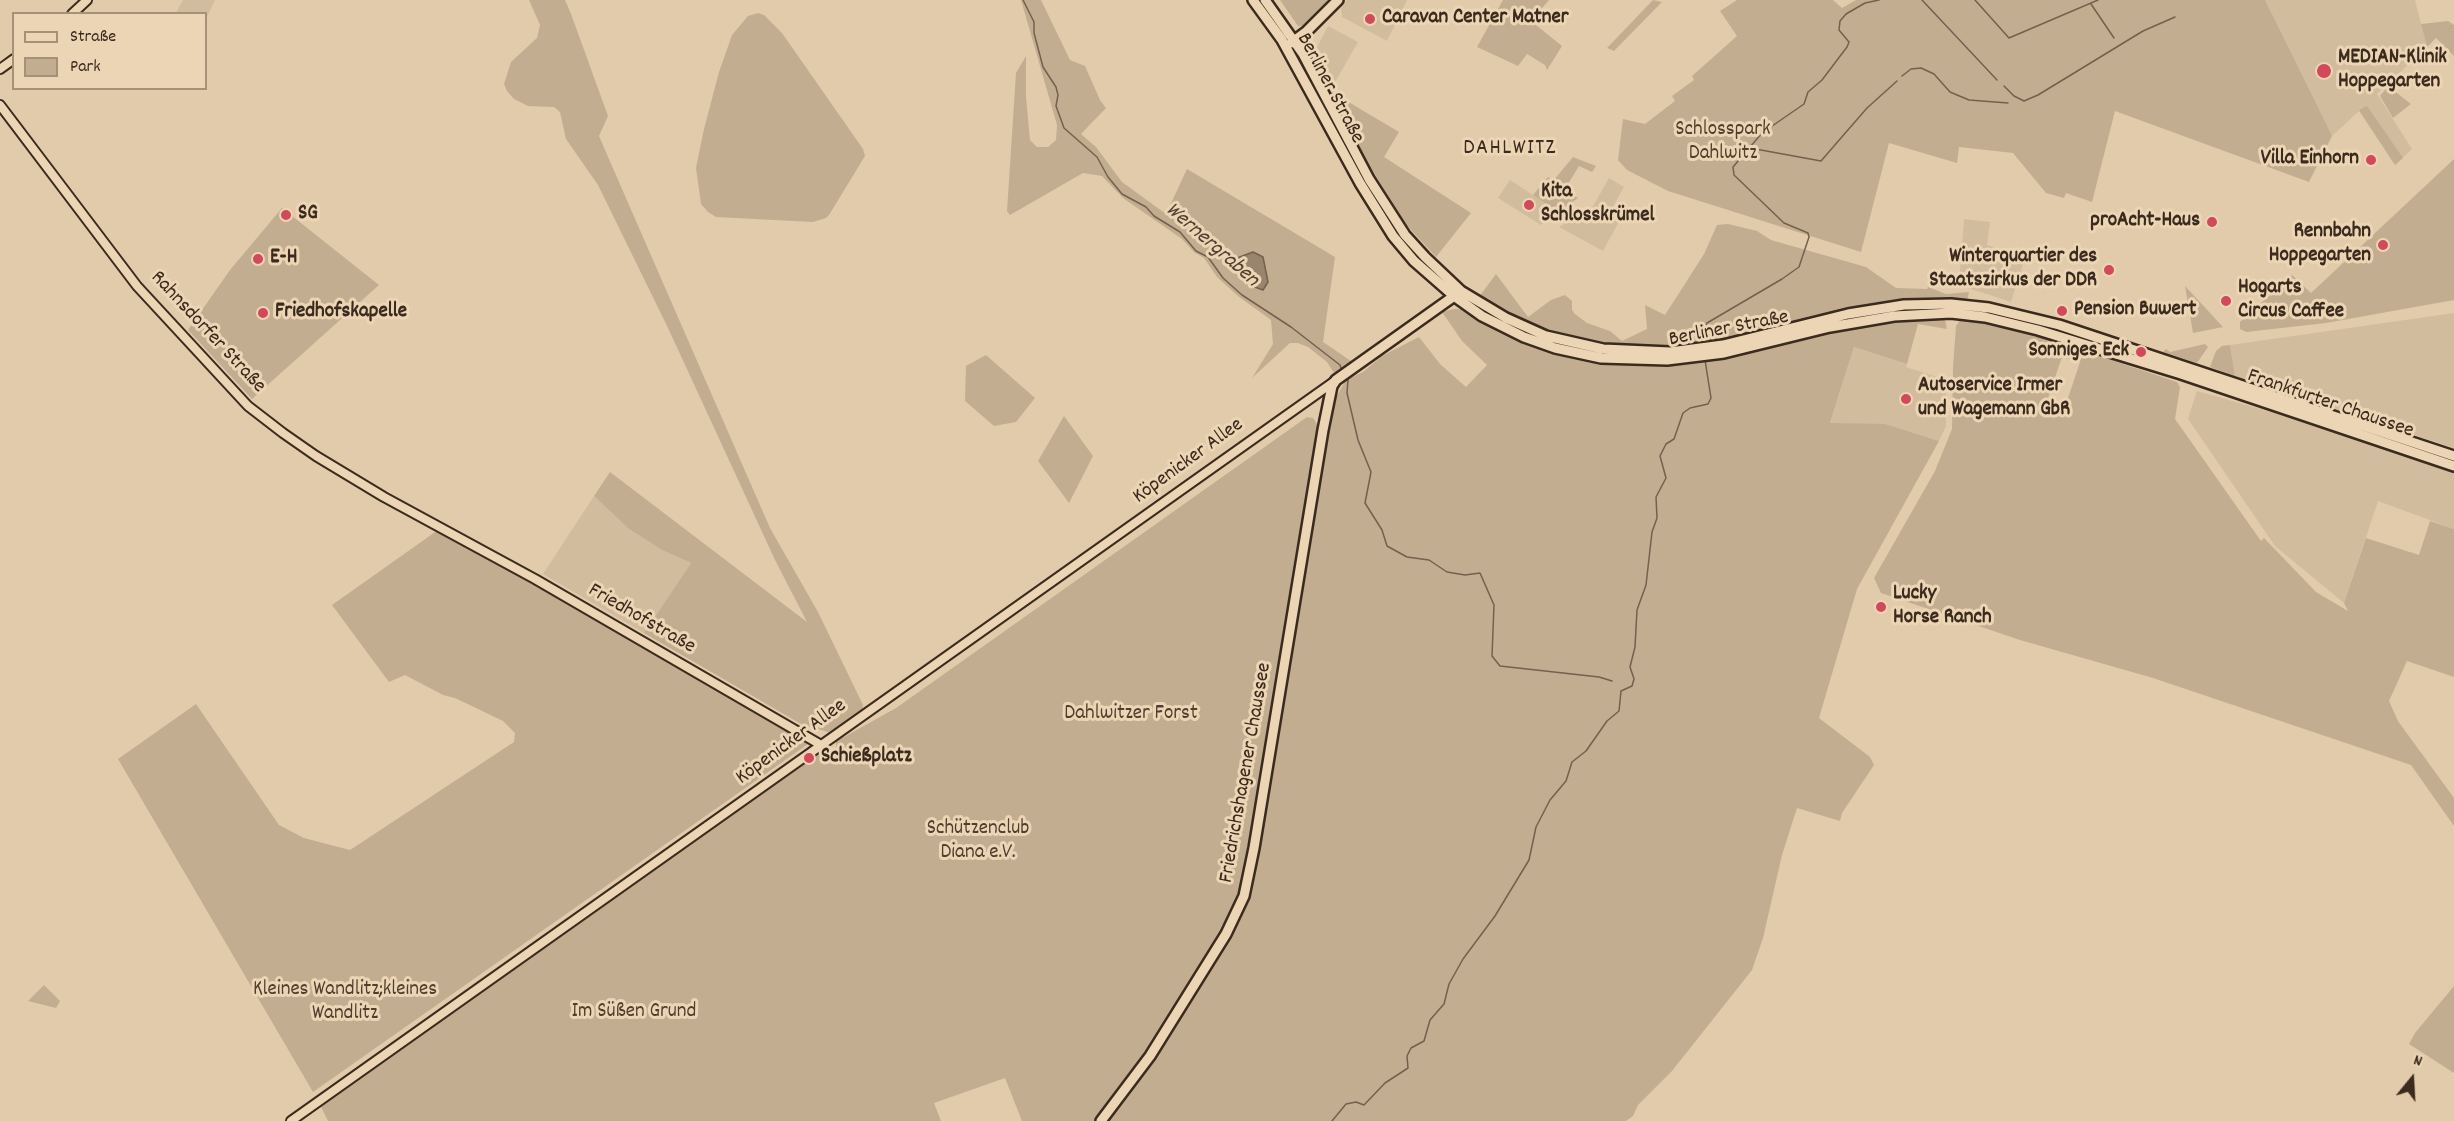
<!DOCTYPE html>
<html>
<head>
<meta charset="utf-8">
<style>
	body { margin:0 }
	#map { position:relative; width:2454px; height:1121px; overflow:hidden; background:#e2cbab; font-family:Dekko,sans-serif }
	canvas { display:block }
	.legend { position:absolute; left:12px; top:12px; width:195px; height:78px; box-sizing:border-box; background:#ecd5b4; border:2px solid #a59178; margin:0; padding:8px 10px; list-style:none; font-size:18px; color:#3b2a1e }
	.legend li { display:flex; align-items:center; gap:12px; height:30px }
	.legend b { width:30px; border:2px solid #a59178 }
	.north { position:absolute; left:2382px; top:1049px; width:60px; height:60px; -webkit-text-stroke:4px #ecd5b4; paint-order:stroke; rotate:18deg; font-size:16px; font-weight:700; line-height:24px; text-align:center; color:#3b2a1e }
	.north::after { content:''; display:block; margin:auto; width:21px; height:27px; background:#3b2a1e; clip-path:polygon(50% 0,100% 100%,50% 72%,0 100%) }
</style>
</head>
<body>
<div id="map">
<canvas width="2454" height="1121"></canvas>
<ul class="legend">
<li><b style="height:8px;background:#ecd5b4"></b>Straße</li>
<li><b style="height:16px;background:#c3ad91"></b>Park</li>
</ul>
<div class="north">N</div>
</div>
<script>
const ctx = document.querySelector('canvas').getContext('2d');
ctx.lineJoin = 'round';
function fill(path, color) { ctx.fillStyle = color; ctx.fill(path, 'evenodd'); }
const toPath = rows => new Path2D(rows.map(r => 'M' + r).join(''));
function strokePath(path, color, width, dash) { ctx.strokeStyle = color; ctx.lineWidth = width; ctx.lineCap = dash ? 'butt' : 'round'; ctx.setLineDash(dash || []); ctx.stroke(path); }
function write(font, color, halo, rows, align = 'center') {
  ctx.font = font + ' Dekko,sans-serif'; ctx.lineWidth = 6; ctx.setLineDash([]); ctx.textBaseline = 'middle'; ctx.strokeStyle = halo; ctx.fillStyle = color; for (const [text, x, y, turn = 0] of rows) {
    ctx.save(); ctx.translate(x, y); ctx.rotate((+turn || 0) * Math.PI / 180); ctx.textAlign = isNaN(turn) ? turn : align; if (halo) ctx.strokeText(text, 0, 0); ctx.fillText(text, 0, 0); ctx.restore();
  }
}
const built = toPath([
	[183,0,215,0,206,19,206,14,176,13],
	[1347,0,1407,0,1387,41,1342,17,1341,8],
	[2265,0,2415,0,2427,47,2377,94,2412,149,2395,165,2359,111,2290,175,2271,12],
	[1328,26,1358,42,1330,91,1312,57],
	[1609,178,1624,187,1611,210,1622,216,1603,251,1559,227,1592,208],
	[1510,180,1559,212,1541,225,1498,198],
	[1964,219,1990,222,1987,245,2025,258,2011,302,1959,285],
	[2454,313,2454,448,2235,376,2230,345],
	[1854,347,1907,364,1906,367,1946,380,1946,426,1939,441,1885,425,1830,424],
	[2197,391,2271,412,2454,473,2454,529,2378,501,2344,603,2275,546,2188,419],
	[594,496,629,529,662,550,691,563,644,633,543,574]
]);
const green = toPath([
	[529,0,565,0,571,14,608,116,599,136,605,150,770,528,818,612,863,705,862,713,839,730,836,728,831,733,801,724,644,633,691,563,662,550,629,529,594,496,610,472,807,622,775,560,668,328,598,185,566,139,560,112,554,107,528,106,514,99,507,91,504,84,511,62,537,38,540,25],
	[1021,0,1041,0,1070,60,1085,66,1100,100,1106,108,1081,134,1096,147,1122,182,1166,214,1187,169,1335,257,1323,342,1351,361,1334,373,1327,362,1308,347,1298,343,1290,343,1252,378,1273,344,1271,320,1238,296,1217,277,1204,258,1194,252,1182,239,1123,198,1102,176,1083,173,1010,215,1007,211,1016,73,1026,56,1026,97,1030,140,1037,147,1048,147,1056,140,1057,125],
	[1280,0,1330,0,1303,26,1298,26],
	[1503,0,1549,0,1531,21,1562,46,1547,70,1545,65,1527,54,1518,66,1477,47],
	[1653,0,1662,2,1614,51,1607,48],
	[1737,0,1833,0,1842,8,1856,0,2265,0,2332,136,2309,182,2115,111,2092,202,2066,193,2064,198,2046,193,2013,153,1959,147,1957,163,1889,143,1861,252,1668,191,1627,170,1618,160,1623,119,1645,124,1675,101,1672,96,1694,80,1692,76,1737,36,1720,11],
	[758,13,764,15,782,33,863,149,865,156,829,215,826,218,813,222,716,217,708,212,701,204,696,168,704,129,719,72,732,35,748,16],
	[2448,21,2454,25,2454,56,2436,38,2427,47,2421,24],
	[2388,86,2411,104,2393,118,2380,96],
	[1330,91,1399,132,1384,157,1471,213,1436,257,1402,220,1356,143],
	[2367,106,2403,158,2395,165,2359,110],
	[1573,157,1596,166,1592,172,1579,166,1565,189,1578,198,1559,212,1533,195,1548,177,1553,181],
	[2454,159,2454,300,2326,323,2246,332,2240,329,2240,322,2292,275,2311,293],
	[282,208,379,285,252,399,188,330,230,270],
	[1728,224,1757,231,1771,240,1866,267,1896,288,1927,289,1928,287,1946,294,1969,292,1967,301,1918,300,1888,302,1777,325,1733,339,1664,348,1604,345,1557,334,1520,320,1479,297,1496,274,1528,317,1551,300,1565,295,1572,301,1572,310,1575,314,1587,323,1610,331,1622,341,1647,329,1645,305,1665,315,1704,254,1717,225],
	[2185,286,2223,327,2193,333],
	[1454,309,1462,309,1500,331,1543,348,1601,361,1641,365,1713,359,1878,321,1943,318,1945,320,1947,329,1918,324,1907,364,1854,347,1830,423,1885,424,1939,441,1857,589,1819,718,1870,757,1874,765,1842,813,1840,821,1797,808,1782,855,1763,938,1752,970,1672,1071,1638,1105,1633,1116,1626,1121,1104,1121,1241,910,1325,430,1330,430,1335,399,1346,380,1363,372,1382,356,1419,337,1440,364,1466,387,1487,365,1462,341,1442,312],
	[1960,320,2018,328,2066,342,2066,345,2177,382,2180,387,2175,419,2261,541,2264,538,2316,592,2348,611,2344,603,2366,538,2419,555,2430,521,2454,529,2454,677,2407,661,2389,701,2398,721,2454,798,2454,826,2411,765,2153,678,2020,640,1881,593,1874,578,1935,471,1952,429,1953,367,1956,326],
	[2062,357,2080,362,2066,404,2048,398],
	[2205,344,2208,347,2197,363,2163,352,2166,349,2170,352],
	[2230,345,2235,376,2210,367,2216,351,2222,346],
	[986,355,1035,398,1016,422,994,426,965,401,966,366],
	[1064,416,1093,456,1069,503,1038,461],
	[1307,417,1313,418,1320,429,1244,886,1233,917,1144,1061,1098,1121,1022,1121,1005,1078,934,1103,941,1121,328,1121,319,1103,821,749,832,754,836,749,836,736,838,734,844,737,896,708],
	[438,530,638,642,806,740,808,744,313,1092,118,759,196,704,279,825,304,838,350,850,514,742,515,733,503,721,455,698,443,695,405,675,389,682,332,605],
	[44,985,60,1001,56,1008,28,1001],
	[2454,986,2454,1073,2409,1044,2415,1033]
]);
const water = toPath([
	[1253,252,1263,257,1268,282,1263,290,1249,285,1236,272,1237,258,1253,252]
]);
const stream = toPath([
	[1023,0,1034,22,1034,33,1043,67,1056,87,1058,95,1056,106,1064,128,1097,157,1108,177,1122,194,1146,207,1154,216,1180,232,1196,251,1208,257,1223,278,1242,295,1291,327,1340,365,1342,371],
	[1922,0,1997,80],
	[1975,0,2009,38,2098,0],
	[2091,4,2114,38],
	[1902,76,1911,69,1921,68,1934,74,1950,92,1969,100,2008,103],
	[2004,86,2014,96,2024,101,2038,95,2143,31,2175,17],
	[1750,148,1821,161,1867,108,1897,81],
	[1704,343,1703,333,1707,323,1782,279,1799,267,1809,237,1808,233,1784,223,1734,175,1733,167,1762,133,1804,104,1808,92,1822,80,1847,47,1849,42,1839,30,1840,21,1846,14,1865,3,1879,0],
	[1348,380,1347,393,1358,440,1371,472,1365,503,1382,530,1387,546,1407,557,1429,560,1447,572,1465,575,1480,573,1494,605,1492,656,1500,666,1599,677,1612,681],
	[1332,1121,1346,1104,1356,1102,1364,1105,1385,1083,1408,1068,1407,1056,1411,1048,1424,1041,1430,1020,1444,1004,1449,984,1463,959,1495,916,1529,860,1536,827,1550,800,1566,781,1572,762,1586,751,1607,721,1619,711,1621,691,1632,686,1634,679,1630,667,1635,647,1637,610,1646,585,1652,532,1657,518,1656,497,1666,478,1660,456,1666,444,1674,439,1683,413,1690,408,1708,404,1711,398,1705,360]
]);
const minor = toPath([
	[72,14,87,0],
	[0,69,14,59],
	[0,105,137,286,248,406,283,433,316,456,384,497,535,579,821,745],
	[291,1121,1335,381]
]);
const major = toPath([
	[1253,0,1282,40,1360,183,1393,236,1414,261,1454,296,1482,316,1524,337,1555,348,1601,358,1667,360,1724,353,1830,327,1894,316,1951,313,1985,317,2038,330,2181,374,2454,466],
	[1265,0,1303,54,1369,179,1405,235,1425,257,1461,291,1506,318,1546,336,1603,349,1670,352,1723,345,1848,314,1904,305,1951,304,1989,308,2059,325,2454,456],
	[1291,43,1307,31,1338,0],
	[1101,1121,1150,1056,1226,934,1244,896,1254,848,1323,430,1332,386,1336,380,1457,294]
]);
const markers = [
	[1370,19,6,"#d1495b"],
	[2324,71,8,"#d1495b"],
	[2371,160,6,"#d1495b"],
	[1529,205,6,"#d1495b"],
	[286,215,6,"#d1495b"],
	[2212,222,6,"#d1495b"],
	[2383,245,6,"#d1495b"],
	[258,259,6,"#d1495b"],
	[2109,270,6,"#d1495b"],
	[2226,301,6,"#d1495b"],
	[2062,311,6,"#d1495b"],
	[263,313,6,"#d1495b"],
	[2141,352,6,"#d1495b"],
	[1906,399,6,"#d1495b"],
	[1881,607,6,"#d1495b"],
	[809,758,6,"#d1495b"]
];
const poiNames = [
	["Caravan Center Matner",1382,19],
	["MEDIAN-Klinik",2338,59],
	["Hoppegarten",2338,83],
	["Villa Einhorn",2359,160,"right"],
	["Kita",1541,193],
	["Schlosskrümel",1541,217],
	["SG",298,215],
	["proAcht-Haus",2200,222,"right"],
	["Rennbahn",2371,233,"right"],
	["Hoppegarten",2371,257,"right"],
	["Winterquartier des",2097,258,"right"],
	["Staatszirkus der DDR",2097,282,"right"],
	["E-H",270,259],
	["Hogarts",2238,289],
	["Circus Caffee",2238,313],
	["Pension Buwert",2074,311],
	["Friedhofskapelle",275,313],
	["Sonniges Eck",2129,352,"right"],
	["Autoservice Irmer",1918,387],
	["und Wagemann GbR",1918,411],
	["Lucky",1893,595],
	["Horse Ranch",1893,619],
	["Schießplatz",821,758]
];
const streetNames = [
	["Berliner Straße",1329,89,62],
	["Berliner Straße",1729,330,-11],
	["Rahnsdorfer Straße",207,333,47],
	["Frankfurter Chaussee",2330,405,19],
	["Köpenicker Allee",1189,462,-36],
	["Friedhofstraße",641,620,30],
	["Köpenicker Allee",792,743,-36],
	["Friedrichshagener Chaussee",1247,773,-80]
];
const parkNames = [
	["Schlosspark",1723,131],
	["Dahlwitz",1723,155],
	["Dahlwitzer Forst",1131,715],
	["Schützenclub",978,830],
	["Diana e.V.",978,854],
	["Kleines Wandlitz;kleines",345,991],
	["Wandlitz",345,1015],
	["Im Süßen Grund",634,1013]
];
const neighbourhoodNames = [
	["DAHLWITZ",1510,150]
];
const waterNames = [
	["Wernergraben",1211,246,41]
];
fill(built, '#d2bc9e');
fill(green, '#c3ad91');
fill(water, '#99856d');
strokePath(water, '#73614d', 1.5);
strokePath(stream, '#73614d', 1.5);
strokePath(minor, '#3b2a1e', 12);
strokePath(major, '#3b2a1e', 14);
strokePath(minor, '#ecd5b4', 8);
strokePath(major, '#ecd5b4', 9);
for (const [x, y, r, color] of markers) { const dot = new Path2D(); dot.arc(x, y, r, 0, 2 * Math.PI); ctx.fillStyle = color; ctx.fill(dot); strokePath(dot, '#ecd5b4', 2); }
write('bold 21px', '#3b2a1e', '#ecd5b4', poiNames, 'left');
write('21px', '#3b2a1e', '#ecd5b4', streetNames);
write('21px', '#4f3e2f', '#ecd5b4', parkNames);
ctx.letterSpacing = '1.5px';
write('22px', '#3b2a1e', '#ecd5b4', neighbourhoodNames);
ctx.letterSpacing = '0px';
write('italic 22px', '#524132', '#ecd5b4', waterNames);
</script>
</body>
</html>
